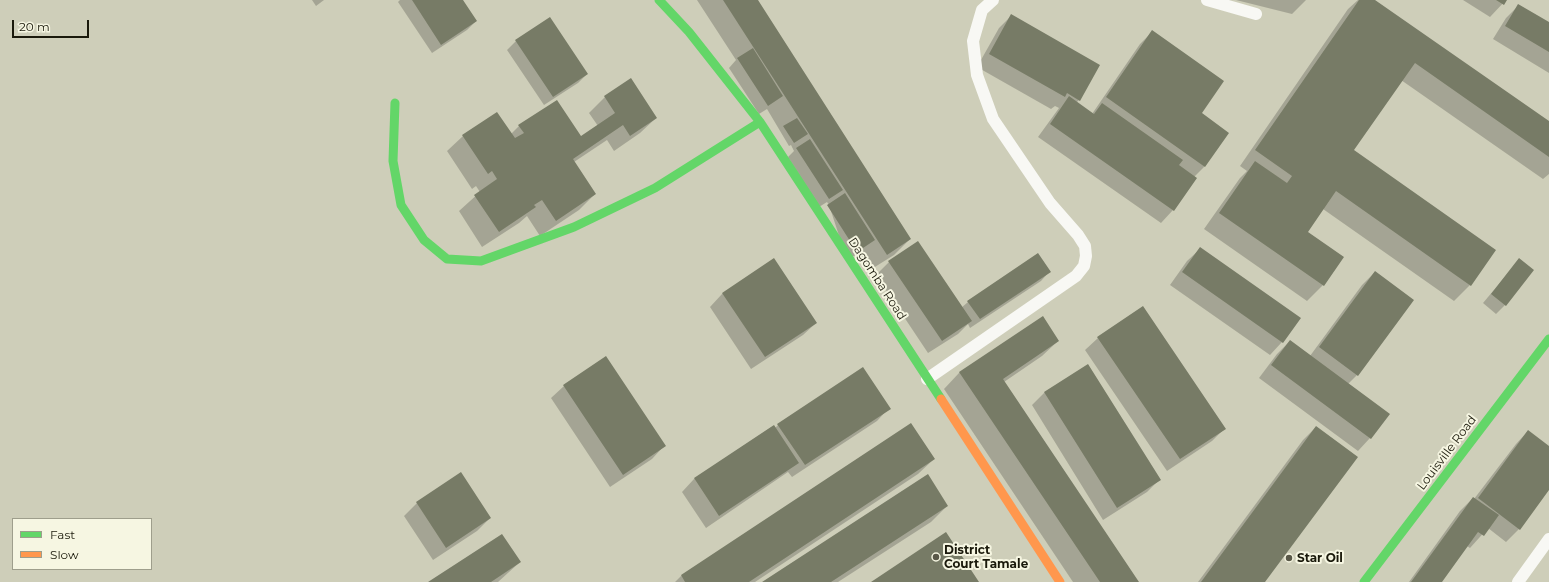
<!DOCTYPE html>
<html>
<head>
<meta charset="utf-8">
<style>
	body { margin:0 }
	#map { position:relative; width:1549px; height:582px; overflow:hidden; background:#ceceb9; font-family:Montserrat,sans-serif }
	canvas { display:block }
	.legend { position:absolute; left:12px; top:518px; width:140px; height:52px; box-sizing:border-box; background:#f6f6e2; border:1px solid #9e9e8c; margin:0; padding:5px 7px; list-style:none; font-size:12px; color:#1a190b }
	.legend li { display:flex; align-items:center; gap:8px; height:20px }
	.legend b { width:20px; border:1px solid #9e9e8c }
	.scale { position:absolute; left:12px; top:20px; width:77px; height:18px; box-sizing:border-box; border:2px solid #1a190b; border-top:0; padding-left:5px; font-size:12px; line-height:14px; white-space:nowrap; color:#1a190b; -webkit-text-stroke:3px #f6f6e2; paint-order:stroke }
</style>
</head>
<body>
<div id="map">
<canvas width="1549" height="582"></canvas>
<ul class="legend">
<li><b style="height:5px;background:#63d668"></b>Fast</li>
<li><b style="height:5px;background:#ff974d"></b>Slow</li>
</ul>
<div class="scale">20 m</div>
</div>
<script>
const ctx = document.querySelector('canvas').getContext('2d');
ctx.lineJoin = 'round';
function fill(path, color) { ctx.fillStyle = color; ctx.fill(path, 'evenodd'); }
const toPath = rows => new Path2D(rows.map(r => 'M' + r).join(''));
function strokePath(path, color, width, dash) { ctx.strokeStyle = color; ctx.lineWidth = width; ctx.lineCap = dash ? 'butt' : 'round'; ctx.setLineDash(dash || []); ctx.stroke(path); }
function write(font, color, halo, rows, align = 'center') {
  ctx.font = font + ' Montserrat,sans-serif'; ctx.lineWidth = 4; ctx.setLineDash([]); ctx.textBaseline = 'middle'; ctx.strokeStyle = halo; ctx.fillStyle = color; for (const [text, x, y, turn = 0] of rows) {
    ctx.save(); ctx.translate(x, y); ctx.rotate((+turn || 0) * Math.PI / 180); ctx.textAlign = isNaN(turn) ? turn : align; if (halo) ctx.strokeText(text, 0, 0); ctx.fillText(text, 0, 0); ctx.restore();
  }
}
const shadow = toPath([
	[312,0,324,0,316,6],
	[400,0,462,0,476,21,467,30,432,53,398,2],
	[697,0,757,0,910,239,894,255,870,270,859,253,847,260,829,205,827,202,819,207,788,157,794,151,791,145,789,146,767,109,759,114,729,68,736,60],
	[1236,0,1306,0,1292,14],
	[1358,0,1374,0,1549,123,1549,174,1543,179,1401,80,1352,150,1470,285,1454,301,1323,209,1307,232,1343,257,1323,285,1307,301,1204,229,1240,178,1247,171,1240,166,1348,9],
	[1463,0,1506,0,1490,17],
	[1519,5,1549,24,1549,73,1493,39,1506,18],
	[1012,15,1079,100,1076,103,1092,114,1140,44,1152,32,1200,114,1204,167,1194,177,1173,210,1161,223,1038,137,1059,108,1055,106,1051,109,977,67,999,28],
	[516,41,587,74,578,83,544,105,507,50],
	[631,79,656,118,640,133,614,151,607,140,574,162,595,194,579,210,540,236,527,216,519,223,482,247,459,211,480,192,476,186,472,189,447,151,463,136,511,134,519,126,581,137,598,126,589,113,605,97],
	[918,243,961,308,968,302,1049,272,1041,281,970,328,968,324,958,334,928,353,876,275,889,262],
	[1200,249,1282,342,1270,355,1170,285,1187,261],
	[774,260,816,323,803,335,751,369,710,307,722,294],
	[1519,260,1505,305,1496,314,1483,303],
	[1375,272,1412,300,1357,375,1348,384,1370,438,1358,451,1259,378,1277,354,1290,341,1310,356,1362,285],
	[1043,317,1058,341,1042,356,1004,382,1138,582,1073,582,944,389,959,373],
	[1098,338,1224,429,1212,441,1167,471,1085,350],
	[1088,365,1159,480,1147,492,1103,520,1032,405,1044,393],
	[564,386,664,446,652,459,610,487,551,398],
	[889,408,877,421,792,477,788,472,706,528,682,492,694,479,773,426,775,428,778,425],
	[911,424,934,459,918,474,755,582,675,582,681,576],
	[1316,427,1264,582,1198,582,1303,440],
	[1528,431,1549,447,1549,489,1519,529,1506,542,1488,528,1470,548,1467,546,1441,582,1409,582,1460,511,1473,498,1474,499,1516,444],
	[417,503,490,518,477,531,433,560,404,516],
	[947,506,931,522,838,582,764,582],
	[520,562,498,582,430,582]
]);
const building = toPath([
	[412,0,463,0,477,21,441,45],
	[723,0,758,0,911,239,887,255],
	[1359,0,1375,0,1549,121,1549,157,1415,63,1354,150,1496,250,1471,286,1336,191,1308,232,1344,257,1324,286,1219,213,1255,161,1287,183,1292,176,1255,150],
	[1496,0,1507,0,1504,5],
	[1518,4,1549,22,1549,52,1505,26],
	[1011,14,1100,65,1080,101,1067,93,1065,97,989,54],
	[550,17,588,74,553,97,515,40],
	[1152,30,1224,81,1202,113,1229,133,1205,167,1106,97],
	[753,48,783,96,768,106,737,58],
	[631,78,657,118,630,136,623,125,573,159,596,194,556,221,542,200,534,205,536,207,499,232,474,195,497,179,492,171,488,174,462,135,497,112,515,138,524,133,518,125,557,100,581,136,615,113,604,96],
	[1069,96,1094,114,1102,103,1183,160,1179,165,1197,178,1174,211,1050,124],
	[797,118,808,134,794,143,783,126],
	[810,139,843,190,829,199,796,148],
	[845,193,875,240,857,252,827,205],
	[918,241,972,321,942,341,888,261],
	[1200,247,1301,318,1283,343,1182,272],
	[1038,253,1051,272,980,319,967,301],
	[774,258,817,323,765,357,722,293],
	[1519,258,1534,270,1506,306,1491,294],
	[1375,271,1414,300,1358,376,1319,347],
	[1143,306,1226,429,1180,459,1097,337],
	[1043,316,1059,341,1003,379,1139,582,1100,582,959,372],
	[1290,340,1390,414,1371,439,1271,365],
	[606,356,666,446,623,475,563,385],
	[1088,364,1161,480,1117,508,1044,392],
	[863,367,891,409,805,465,777,424],
	[911,423,935,459,749,582,685,582,681,575],
	[774,425,799,463,719,516,694,478],
	[1316,426,1358,457,1323,504,1265,582,1201,582],
	[1528,430,1549,446,1549,490,1520,530,1478,498],
	[461,472,491,518,446,548,416,502],
	[928,474,948,506,831,582,762,582],
	[1473,497,1499,515,1484,536,1478,532,1442,582,1411,582],
	[946,532,979,582,871,582],
	[502,534,521,562,491,582,428,582]
]);
const lane = toPath([
	[1207,0,1256,14],
	[927,379,1076,276,1084,266,1086,256,1085,246,1078,235,1050,203,993,119,977,75,973,41,982,10,993,0],
	[1518,582,1549,539]
]);
const fast = toPath([
	[659,0,689,32,760,122,941,399],
	[395,103,393,161,401,205,424,240,447,259,481,261,574,227,655,188,760,122],
	[1364,582,1549,339]
]);
const slow = toPath([
	[941,399,1060,582]
]);
const markers = [
	[936,557,4,"#595848"],
	[1289,558,4,"#595848"]
];
const streetNames = [
	["Dagomba Road",877,279,57],
	["Louisville Road",1447,453,-53]
];
const poiNames = [
	["District",944,550],
	["Court Tamale",944,564],
	["Star Oil",1297,558]
];
fill(shadow, '#0003');
fill(building, '#777b66');
strokePath(lane, '#f8f8f4', 12);
strokePath(fast, '#63d668', 9);
strokePath(slow, '#ff974d', 9);
for (const [x, y, r, color] of markers) { const dot = new Path2D(); dot.arc(x, y, r, 0, 2 * Math.PI); ctx.fillStyle = color; ctx.fill(dot); strokePath(dot, '#f6f6e2', 1.5); }
write('12px', '#1a190b', '#f6f6e2', streetNames);
write('bold 12px', '#1a190b', '#f6f6e2', poiNames, 'left');
</script>
</body>
</html>
